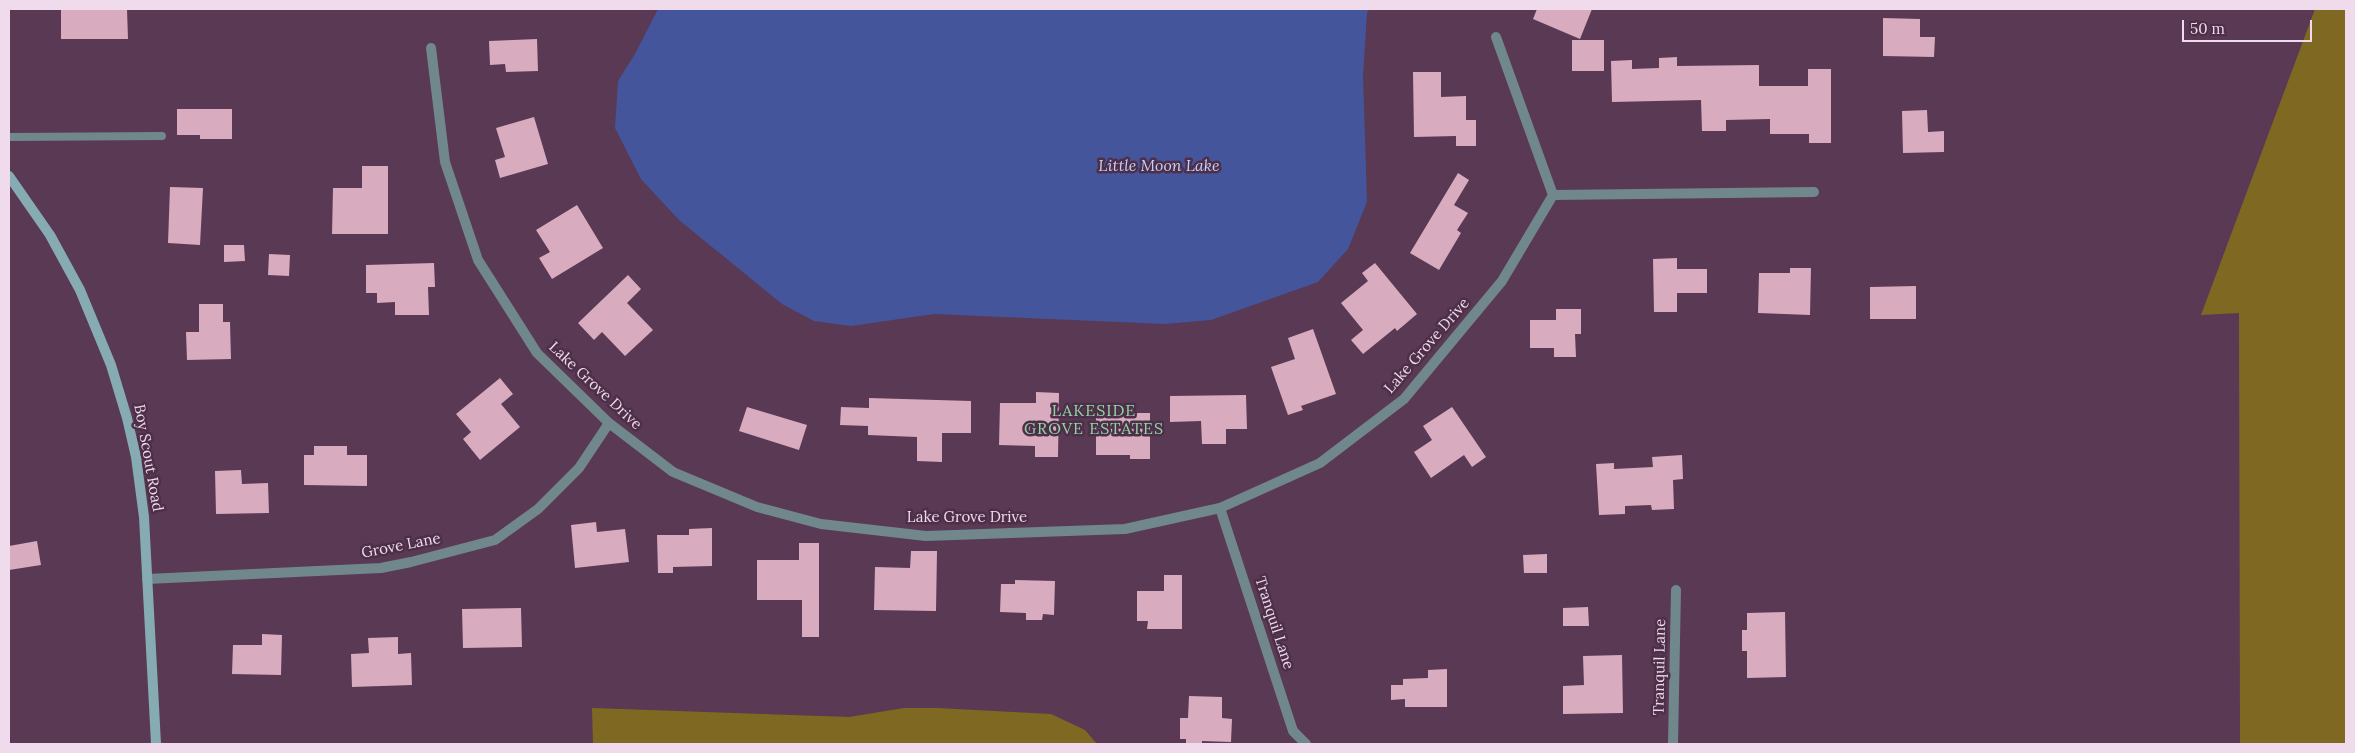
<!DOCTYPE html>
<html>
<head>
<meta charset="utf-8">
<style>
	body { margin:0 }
	#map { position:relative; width:2355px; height:753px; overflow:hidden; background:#593954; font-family:Lora,serif }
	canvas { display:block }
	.frame { position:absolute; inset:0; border:10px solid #efdbeb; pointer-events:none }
	.scale { position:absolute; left:2182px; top:20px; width:130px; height:22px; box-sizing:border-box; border:2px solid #efdbeb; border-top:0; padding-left:6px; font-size:15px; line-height:18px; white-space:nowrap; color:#efdbeb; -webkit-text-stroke:4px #4d2f49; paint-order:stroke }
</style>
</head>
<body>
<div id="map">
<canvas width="2355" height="753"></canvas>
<div class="frame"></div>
<div class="scale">50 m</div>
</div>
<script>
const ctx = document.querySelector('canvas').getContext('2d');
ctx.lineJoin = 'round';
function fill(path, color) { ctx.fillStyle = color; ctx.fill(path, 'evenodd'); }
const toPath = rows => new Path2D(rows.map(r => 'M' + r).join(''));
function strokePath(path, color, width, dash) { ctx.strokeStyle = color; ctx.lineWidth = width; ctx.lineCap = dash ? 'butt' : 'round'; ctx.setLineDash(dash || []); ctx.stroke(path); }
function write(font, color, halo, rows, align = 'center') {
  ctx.font = font + ' Lora,serif'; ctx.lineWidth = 5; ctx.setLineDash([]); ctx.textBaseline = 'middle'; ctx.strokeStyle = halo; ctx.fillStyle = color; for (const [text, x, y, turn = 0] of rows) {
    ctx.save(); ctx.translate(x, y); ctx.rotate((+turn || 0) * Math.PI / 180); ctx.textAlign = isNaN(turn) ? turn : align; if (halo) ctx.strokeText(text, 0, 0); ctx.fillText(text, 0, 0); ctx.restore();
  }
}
const green = toPath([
	[2315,9,2346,9,2346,744,2240,744,2239,313,2201,315],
	[592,708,849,717,904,708,937,708,1051,714,1085,730,1097,744,593,744]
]);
const water = toPath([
	[658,9,1369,9,1367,13,1363,76,1367,202,1348,249,1318,282,1211,320,1165,324,934,314,851,326,814,321,782,304,679,220,641,179,615,128,618,81,635,54]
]);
const building = toPath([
	[61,9,127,9,128,39,61,39],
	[1537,9,1592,9,1580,39,1533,19],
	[1883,18,1920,19,1920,37,1935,37,1934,57,1883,56],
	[537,39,538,71,506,72,505,64,490,65,489,41],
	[1572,40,1604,40,1604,71,1572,71],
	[1677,57,1677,66,1759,65,1759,86,1808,86,1808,69,1831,69,1831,143,1809,143,1809,134,1770,134,1770,119,1726,120,1726,131,1702,131,1701,100,1612,102,1611,61,1632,60,1632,69,1659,68,1659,58],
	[1413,72,1441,72,1441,97,1466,96,1466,120,1476,120,1476,146,1456,146,1456,136,1414,137],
	[177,109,232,109,232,139,200,139,200,135,177,135],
	[1927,110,1928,132,1944,131,1944,152,1903,153,1902,111],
	[534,117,548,164,500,178,495,160,505,157,496,128],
	[362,166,388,166,388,234,332,234,333,188,362,188],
	[1458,173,1469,180,1454,205,1468,213,1457,230,1461,233,1439,270,1410,253],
	[170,187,203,188,200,245,168,243],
	[577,205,603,248,552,279,539,258,550,252,536,230],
	[224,245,244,245,245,261,224,262],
	[269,254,290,255,289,276,268,275],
	[1677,258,1677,269,1707,269,1707,293,1677,293,1677,312,1654,312,1653,259],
	[434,263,435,287,428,287,429,315,395,315,395,302,377,303,377,293,366,293,366,265],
	[1375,263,1417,314,1397,331,1395,328,1363,354,1351,340,1363,330,1341,303,1368,281,1362,273],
	[1790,268,1811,268,1810,315,1758,313,1759,273,1790,273],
	[628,275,641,289,627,303,653,330,625,356,602,332,594,340,578,323],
	[1916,286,1916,319,1870,319,1870,287],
	[199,304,223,304,223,322,230,322,231,359,187,360,186,332,199,332],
	[1556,309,1581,309,1581,334,1575,334,1576,357,1554,357,1554,348,1530,348,1530,320,1556,320],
	[1313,329,1336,394,1301,406,1303,410,1288,415,1271,367,1295,359,1288,338],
	[500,378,513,394,501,404,520,427,480,460,463,439,471,432,456,414],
	[1036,392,1059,393,1058,457,1035,457,1035,446,999,445,1000,403,1036,403],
	[1246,395,1247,429,1226,429,1226,444,1202,444,1201,421,1170,422,1170,396],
	[869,398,971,401,971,433,942,433,942,462,917,461,917,437,868,435,868,426,840,425,841,407,869,408],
	[747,407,807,425,799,450,739,431],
	[1452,407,1486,457,1472,467,1464,455,1431,478,1414,452,1432,440,1423,426],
	[1096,413,1150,413,1150,459,1130,459,1130,455,1096,455],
	[314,446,347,446,347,455,367,455,367,486,304,485,304,455,314,455],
	[1682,455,1683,479,1673,480,1674,509,1652,510,1651,505,1625,506,1625,514,1599,515,1596,464,1614,463,1614,469,1653,467,1652,457],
	[241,470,242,484,268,483,269,513,216,514,215,471],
	[596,522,597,532,625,529,629,562,575,568,571,525],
	[712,528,712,566,673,567,673,573,658,573,657,535,689,535,689,529],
	[37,541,41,565,9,570,9,546],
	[799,543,819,543,819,637,802,637,802,600,757,600,757,560,799,560],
	[911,551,937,551,936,611,874,610,875,567,910,568],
	[1547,554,1547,573,1524,573,1523,555],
	[1164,575,1182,575,1182,629,1147,629,1148,621,1137,621,1137,591,1164,591],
	[1015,580,1055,581,1054,615,1043,614,1042,620,1026,620,1026,613,1000,612,1001,584,1015,584],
	[1588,607,1589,626,1563,626,1563,608],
	[521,608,522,647,463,648,462,609],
	[1785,612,1786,677,1747,678,1747,651,1742,651,1742,630,1747,630,1747,613],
	[262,634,282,635,281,675,232,674,233,645,262,645],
	[398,637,398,654,411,653,412,685,352,687,351,654,369,653,368,638],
	[1622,655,1623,713,1563,714,1563,686,1584,685,1583,656],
	[1447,669,1447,707,1405,707,1405,699,1391,700,1391,685,1403,685,1403,679,1428,678,1428,670],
	[1189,696,1222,697,1222,718,1232,719,1231,742,1202,741,1202,744,1186,744,1186,739,1180,739,1180,718,1188,718]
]);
const lane = toPath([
	[9,137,162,136]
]);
const street = toPath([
	[431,48,445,162,478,260,537,353,609,423,673,472,757,507,821,524,926,536,1125,529,1220,508,1320,463,1404,399,1502,281,1553,195,1496,37],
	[1553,195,1814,192],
	[1220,508,1293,731,1306,744],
	[147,579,381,568,411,562,495,540,538,509,579,468,609,423],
	[1673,744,1676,590]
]);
const secondary = toPath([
	[9,176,50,235,80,290,111,365,127,418,136,457,144,517,156,744]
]);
const streetNames = [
	["Lake Grove Drive",1427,346,-49],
	["Lake Grove Drive",595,386,43],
	["Boy Scout Road",148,458,80],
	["Lake Grove Drive",967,518],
	["Grove Lane",401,546,-11],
	["Tranquil Lane",1274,623,72],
	["Tranquil Lane",1660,667,-89]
];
const waterNames = [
	["Little Moon Lake",1159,166]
];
const neighbourhoodNames = [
	["LAKESIDE",1094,411],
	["GROVE ESTATES",1094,429]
];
fill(green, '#7f6922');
fill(water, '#45559c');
fill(building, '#d9abbe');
strokePath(lane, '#70878b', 8);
strokePath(street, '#70878b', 10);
strokePath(secondary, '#86abb2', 10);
write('15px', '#efdbeb', '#4d2f49', streetNames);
write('italic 16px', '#c3cff8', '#4d2f49', waterNames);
ctx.letterSpacing = '1px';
write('16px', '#91d5a2', '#4d2f49', neighbourhoodNames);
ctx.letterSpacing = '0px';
</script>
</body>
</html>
